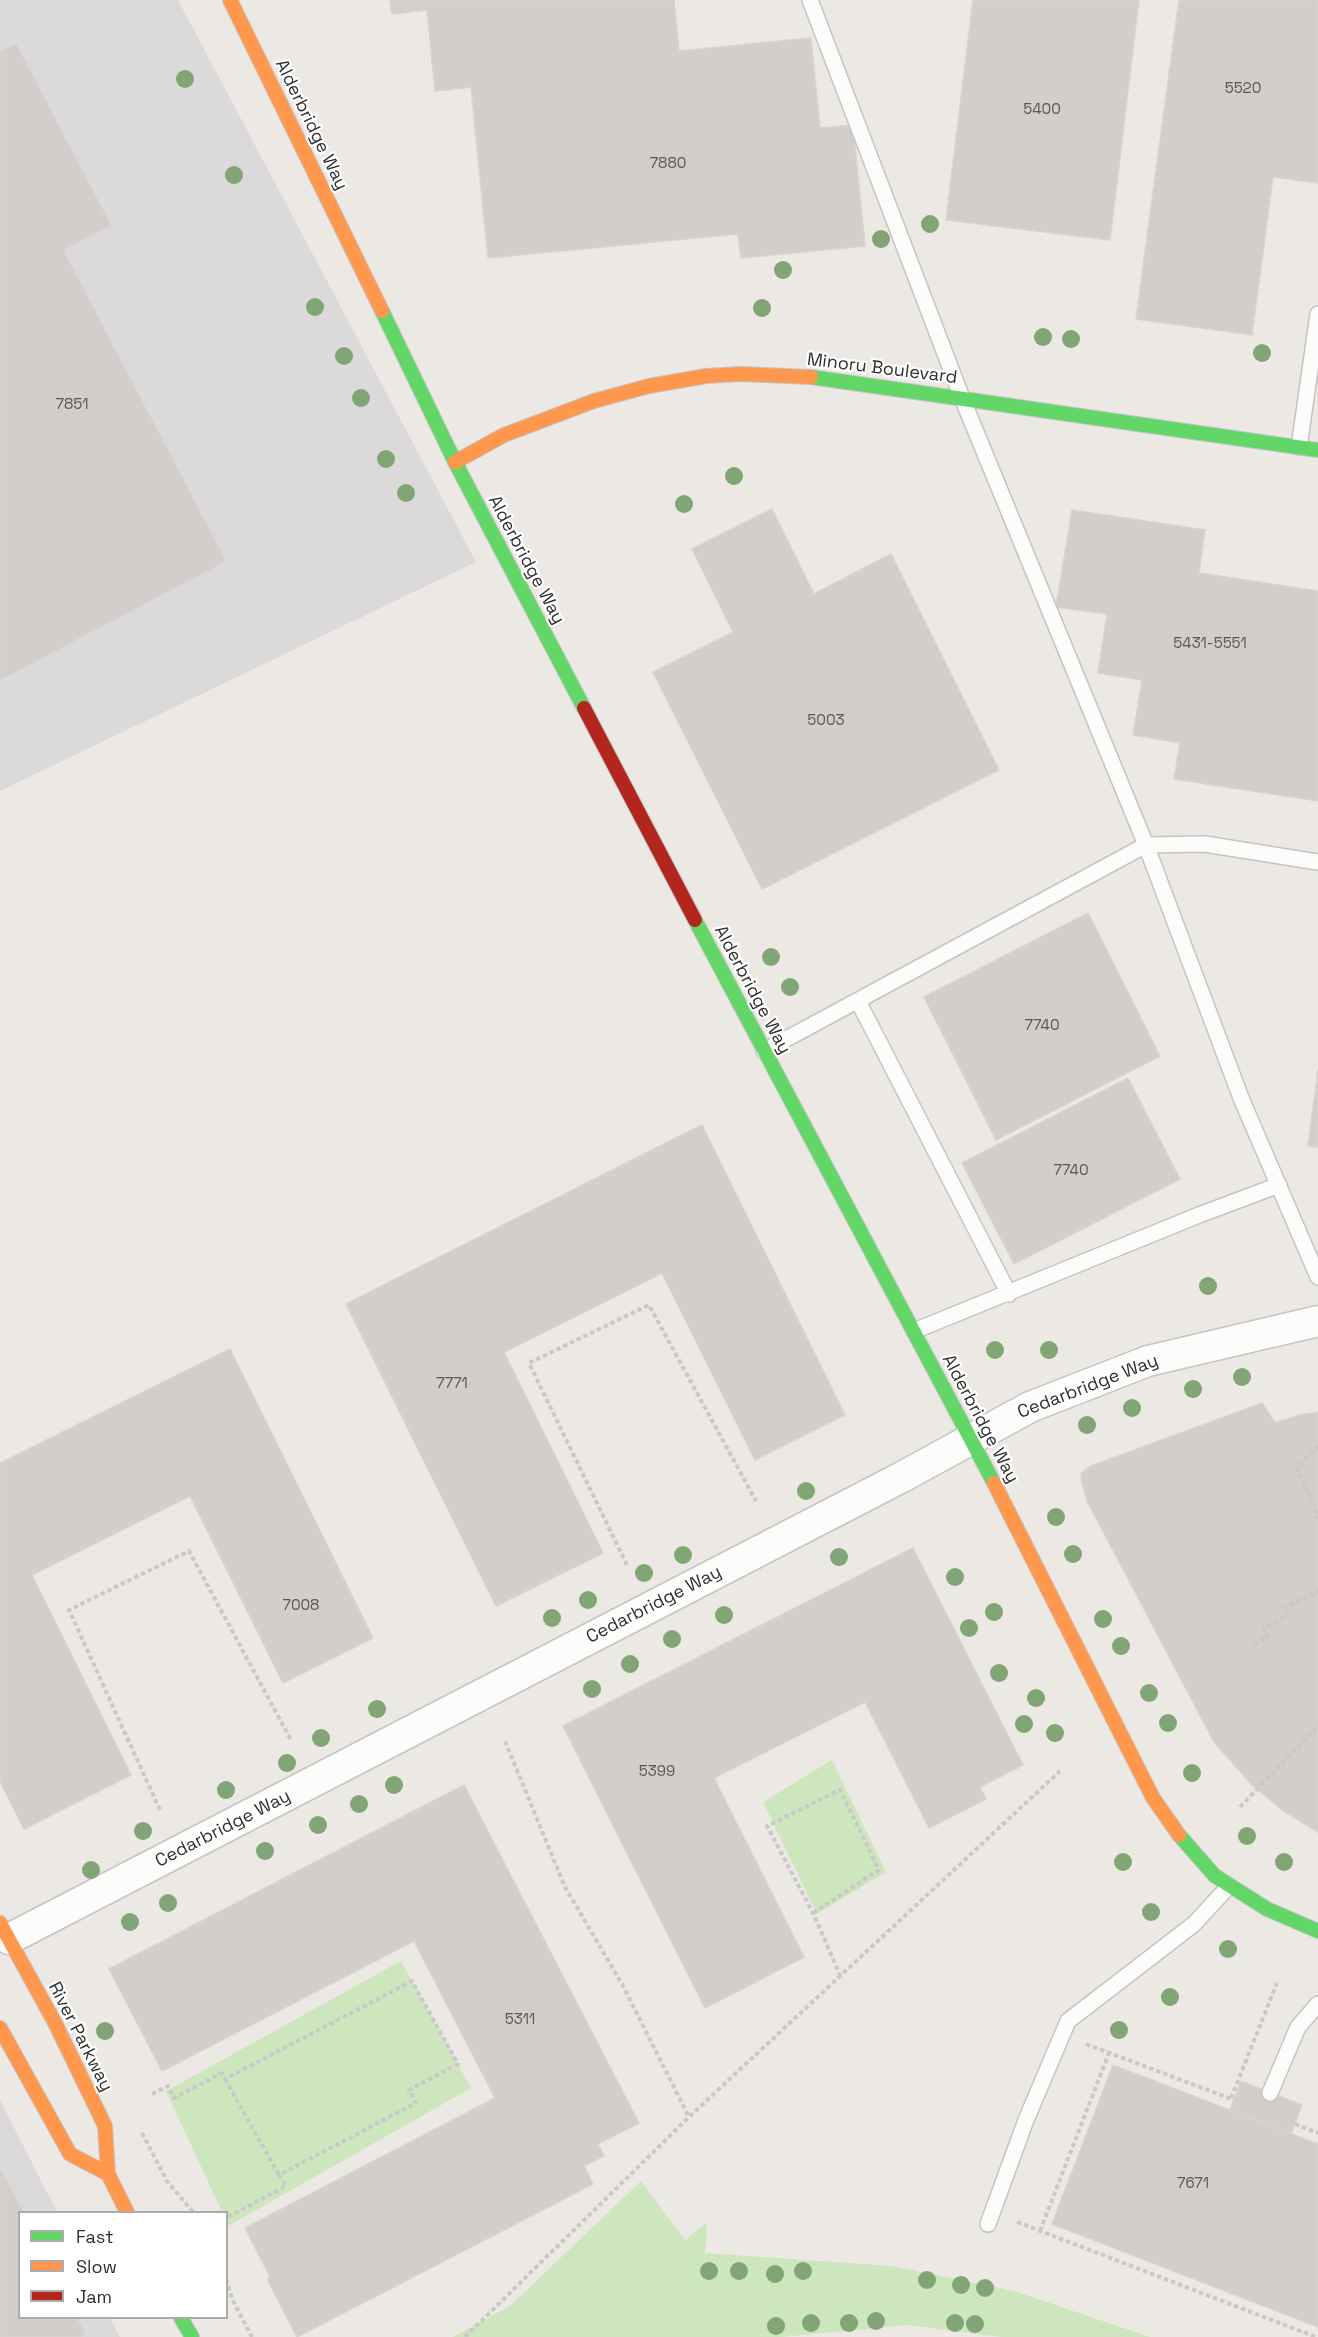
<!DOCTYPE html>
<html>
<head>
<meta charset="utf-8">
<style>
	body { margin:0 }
	#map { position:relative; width:1318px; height:2337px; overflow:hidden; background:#ece8e4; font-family:"Space Grotesk",sans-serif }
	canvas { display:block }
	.legend { position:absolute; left:18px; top:2211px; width:210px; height:108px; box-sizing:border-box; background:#fff; border:2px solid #ababab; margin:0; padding:8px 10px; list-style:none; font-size:18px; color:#2e2e2e }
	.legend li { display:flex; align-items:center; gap:12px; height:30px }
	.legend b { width:30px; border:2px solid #ababab }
</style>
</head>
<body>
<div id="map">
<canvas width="1318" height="2337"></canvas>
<ul class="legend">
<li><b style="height:8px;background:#63d668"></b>Fast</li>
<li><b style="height:8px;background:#ff974d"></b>Slow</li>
<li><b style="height:8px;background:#b3261e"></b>Jam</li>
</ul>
</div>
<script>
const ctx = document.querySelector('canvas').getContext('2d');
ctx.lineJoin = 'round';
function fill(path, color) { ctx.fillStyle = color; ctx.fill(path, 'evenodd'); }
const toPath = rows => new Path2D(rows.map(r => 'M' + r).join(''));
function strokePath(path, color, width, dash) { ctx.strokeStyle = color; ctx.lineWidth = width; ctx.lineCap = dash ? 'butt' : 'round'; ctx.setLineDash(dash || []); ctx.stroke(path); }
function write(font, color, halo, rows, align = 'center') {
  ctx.font = font + ' "Space Grotesk",sans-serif'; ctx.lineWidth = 4.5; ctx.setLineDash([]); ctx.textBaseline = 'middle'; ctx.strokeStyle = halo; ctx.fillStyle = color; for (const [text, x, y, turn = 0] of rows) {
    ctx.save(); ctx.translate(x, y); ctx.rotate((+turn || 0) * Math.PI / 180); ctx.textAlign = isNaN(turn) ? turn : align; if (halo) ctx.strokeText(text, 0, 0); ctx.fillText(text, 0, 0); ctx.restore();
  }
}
const industrial = toPath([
	[0,0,178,0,476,562,0,791],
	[0,2100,57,2212,20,2212,20,2318,110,2318,120,2337,0,2337]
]);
const green = toPath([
	[832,1760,886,1872,817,1914,763,1802],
	[401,1961,471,2088,228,2226,226,2212,222,2212,166,2091],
	[641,2181,685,2240,705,2224,707,2227,705,2253,892,2266,1014,2291,1150,2337,1001,2337,908,2325,781,2337,453,2337,510,2306]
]);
const building = toPath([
	[390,0,674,0,679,51,811,38,820,128,853,125,865,246,741,258,738,234,488,258,471,87,435,91,427,10,392,14,390,0],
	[973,0,1139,0,1110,240,946,220,973,0],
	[1179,0,1318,0,1318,183,1273,177,1252,335,1136,319,1179,0],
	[16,44,111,225,63,250,226,561,0,680,0,52,16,44],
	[772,509,814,594,891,554,999,770,762,889,653,672,733,632,692,549,772,509],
	[1072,510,1205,530,1199,573,1318,591,1318,801,1174,779,1180,743,1133,735,1142,680,1098,673,1107,614,1056,607,1072,510],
	[1088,913,1160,1056,996,1140,924,997,1088,913],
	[1318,1070,1318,1147,1308,1146,1318,1070],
	[1128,1078,1180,1179,1014,1264,962,1163,1128,1078],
	[702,1125,845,1415,755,1460,662,1273,504,1352,603,1553,496,1606,346,1304,702,1125],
	[230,1349,373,1638,283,1683,190,1496,32,1575,131,1775,24,1829,0,1781,0,1463,230,1349],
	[1262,1403,1275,1423,1300,1415,1318,1412,1318,1832,1282,1810,1252,1785,1214,1742,1087,1501,1082,1484,1081,1473,1091,1466,1262,1403],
	[913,1548,1023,1765,980,1787,986,1799,929,1828,865,1702,714,1778,804,1957,705,2008,563,1726,913,1548],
	[464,1785,639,2123,598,2144,604,2156,584,2166,593,2184,297,2337,267,2279,270,2277,245,2228,495,2098,414,1941,162,2071,109,1969,464,1785],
	[1113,2065,1318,2144,1318,2327,1052,2224,1113,2065],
	[1241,2081,1302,2105,1291,2134,1230,2110,1241,2081],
	[0,2168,23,2212,20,2212,20,2318,77,2318,85,2334,80,2337,0,2337,0,2168]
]);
const path = toPath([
	[1318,1446,1297,1467,1318,1517],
	[627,1565,529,1363,649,1305,756,1501],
	[1254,1644,1268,1637,1263,1628,1288,1616,1285,1607,1318,1591],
	[505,1741,565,1887,622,1984,689,2117],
	[1240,1807,1318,1726],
	[160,1810,69,1610,189,1551,291,1740],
	[813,1913,879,1870,840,1790,767,1826,813,1913,840,1975],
	[1086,2044,1234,2100],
	[225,2079,279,2175],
	[152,2094,168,2086,174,2098,222,2073,225,2079,412,1981,458,2064,409,2090,416,2103,279,2175,286,2186,226,2218],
	[1231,2098,1277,1983],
	[1295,2124,1318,2133],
	[142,2133,167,2181,193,2212],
	[1017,2222,1316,2337],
	[1040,2231,1109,2053],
	[226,2279,232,2299,252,2337],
	[465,2337,689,2117,1060,1771]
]);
const lane = toPath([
	[810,0,962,398,1146,845,1241,1098,1318,1277],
	[1299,447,1318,314],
	[858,1001,1009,1294],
	[764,1051,1146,845,1205,844,1318,862],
	[914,1331,1199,1215,1279,1185],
	[1270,2093,1298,2027,1318,2004],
	[988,2224,1026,2120,1068,2021,1194,1924,1229,1886]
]);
const street = toPath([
	[9,1939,902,1477,1030,1407,1148,1361,1318,1321]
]);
const fast = toPath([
	[382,311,455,462,584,708],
	[811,377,1318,450],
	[695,920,994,1483],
	[1179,1835,1215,1876,1267,1909,1318,1931],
	[181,2318,192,2337]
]);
const slow = toPath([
	[230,0,382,311],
	[455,462,504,435,594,401,649,386,706,376,740,374,811,377],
	[994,1483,1153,1798,1179,1835],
	[0,1923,55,2023,105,2126,108,2174,127,2212],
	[0,2028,70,2154,108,2174]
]);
const jam = toPath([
	[584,708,695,920]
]);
const trees = [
	[185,79],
	[234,175],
	[930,224],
	[881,239],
	[783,270],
	[315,307],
	[762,308],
	[1043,337],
	[1071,339],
	[1262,353],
	[344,356],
	[361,398],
	[386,459],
	[734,476],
	[406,493],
	[684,504],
	[771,957],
	[790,987],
	[1208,1286],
	[995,1350],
	[1049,1350],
	[1242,1377],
	[1193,1389],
	[1132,1408],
	[1087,1425],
	[806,1491],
	[1056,1517],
	[1073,1554],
	[683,1555],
	[839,1557],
	[644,1573],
	[955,1577],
	[588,1600],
	[994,1612],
	[724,1615],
	[552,1618],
	[1103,1619],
	[969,1628],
	[672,1639],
	[1121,1646],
	[630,1664],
	[999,1673],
	[592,1689],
	[1149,1693],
	[1036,1698],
	[377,1709],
	[1168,1723],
	[1024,1724],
	[1055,1733],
	[321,1738],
	[287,1763],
	[1192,1773],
	[394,1785],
	[226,1790],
	[359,1804],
	[318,1825],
	[143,1831],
	[1247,1836],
	[265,1851],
	[1123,1862],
	[1284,1862],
	[91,1870],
	[168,1903],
	[1151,1912],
	[130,1922],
	[1228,1949],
	[1170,1997],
	[1119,2030],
	[105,2031],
	[709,2271],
	[739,2271],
	[803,2271],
	[775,2274],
	[927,2280],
	[961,2285],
	[985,2288],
	[876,2321],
	[811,2323],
	[849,2323],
	[955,2323],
	[975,2324],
	[776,2326]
];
const numberNames = [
	["5520",1243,89],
	["5400",1042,110],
	["7880",668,164],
	["7851",72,405],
	["5431-5551",1210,644],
	["5003",826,721],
	["7740",1042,1026],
	["7740",1071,1171],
	["7771",452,1384],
	["7008",301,1606],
	["5399",657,1772],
	["5311",520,2020],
	["7671",1193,2184]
];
const streetNames = [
	["Alderbridge Way",311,125,64],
	["Minoru Boulevard",882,369,7],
	["Alderbridge Way",526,560,62],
	["Alderbridge Way",752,990,62],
	["Cedarbridge Way",1088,1387,-21],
	["Alderbridge Way",980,1419,62],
	["Cedarbridge Way",654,1605,-27],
	["Cedarbridge Way",223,1829,-27],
	["River Parkway",80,2037,63]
];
fill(industrial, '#dcd9db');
fill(green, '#cee6be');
fill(building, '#d1cecb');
strokePath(building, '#d7d4d0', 1.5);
strokePath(lane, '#c5c4c5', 18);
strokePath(street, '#c5c4c5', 33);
strokePath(fast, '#c5c4c5', 16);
strokePath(slow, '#c5c4c5', 16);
strokePath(jam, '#c5c4c5', 16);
strokePath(path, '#c9c9c8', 4, [4.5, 3]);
strokePath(lane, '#fcfcfb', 15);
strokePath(street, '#fcfcfb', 30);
strokePath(fast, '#63d668', 14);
strokePath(slow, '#ff974d', 14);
strokePath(jam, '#b3261e', 14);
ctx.fillStyle = '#82a575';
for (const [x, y] of trees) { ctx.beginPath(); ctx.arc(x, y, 9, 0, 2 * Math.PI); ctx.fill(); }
write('15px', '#585857', null, numberNames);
write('18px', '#2e2e2e', '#fff', streetNames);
</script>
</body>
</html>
